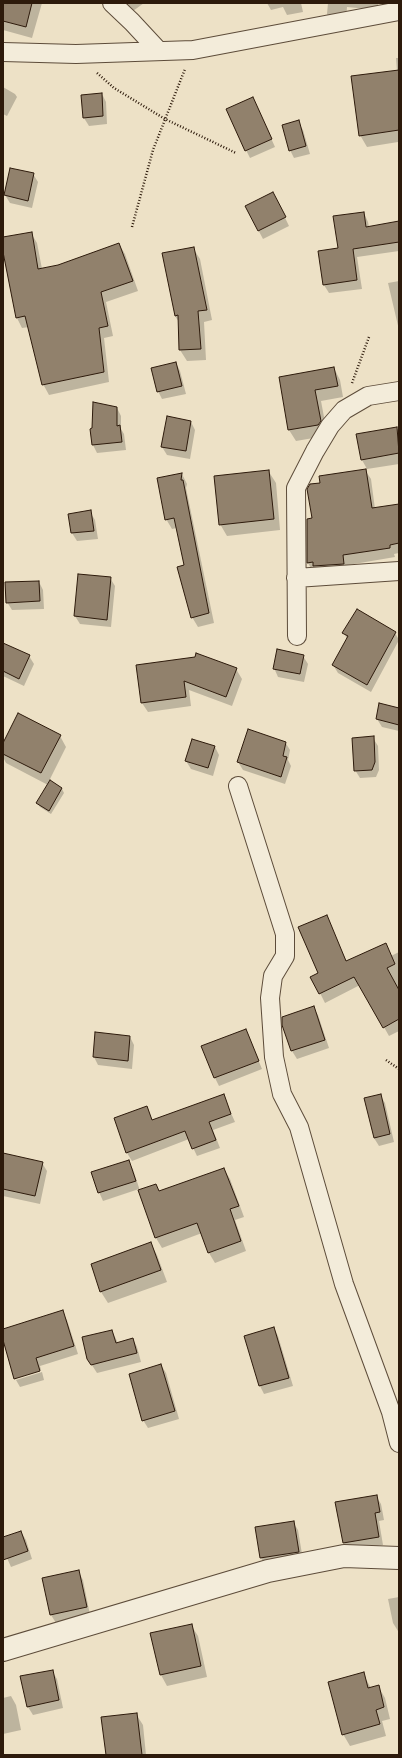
<!DOCTYPE html>
<html>
<head>
<meta charset="utf-8">
<style>
	body { margin:0 }
	#map { position:relative; width:402px; height:1758px; overflow:hidden; background:#ede1c6; font-family:"IM FELL Great Primer",serif }
	canvas { display:block }
	.frame { position:absolute; inset:0; border:4px solid #2d1a0b; pointer-events:none }
</style>
</head>
<body>
<div id="map">
<canvas width="402" height="1758"></canvas>
<div class="frame"></div>
</div>
<script>
const ctx = document.querySelector('canvas').getContext('2d');
ctx.lineJoin = 'round';
function fill(path, color) { ctx.fillStyle = color; ctx.fill(path, 'evenodd'); }
const toPath = rows => new Path2D(rows.map(r => 'M' + r).join(''));
function strokePath(path, color, width, dash) { ctx.strokeStyle = color; ctx.lineWidth = width; ctx.lineCap = dash ? 'butt' : 'round'; ctx.setLineDash(dash || []); ctx.stroke(path); }
const shadow = toPath([
	[3,3,42,3,32,38,3,30],
	[124,3,144,3,133,11],
	[267,3,301,3,303,12,287,15,283,7,271,10],
	[328,3,378,3,378,10,347,7,346,19,331,21,327,14],
	[396,58,399,58,398,142,367,147,360,135,397,71],
	[3,87,15,94,17,97,7,116,3,114],
	[102,94,106,102,107,124,89,126,84,118],
	[253,98,275,147,250,158,246,150],
	[298,122,303,130,310,154,294,158,290,150],
	[33,174,38,182,32,208,10,203,5,195],
	[277,201,289,226,263,239,246,207],
	[364,213,368,222,369,227,399,222,399,251,357,257,362,289,329,293,324,285,319,252,340,249],
	[31,233,37,243,42,269,58,266,119,244,125,254,138,291,106,302,113,336,104,338,109,382,49,395,43,384,29,327,22,328,17,318,3,246,3,238],
	[193,248,200,259,212,320,204,322,206,360,187,361,180,350,179,322,175,316],
	[399,281,399,330,388,283],
	[176,363,180,371,186,394,162,399,158,391],
	[334,368,340,380,343,397,321,401,327,433,325,436,296,441,289,430,281,377],
	[117,408,121,416,121,429,124,434,126,450,97,453,93,445,91,430],
	[191,422,195,430,190,459,167,455,162,447],
	[396,428,399,430,399,464,367,469,362,460,357,435],
	[365,470,371,479,375,509,399,505,399,553,394,554,395,557,348,565,349,573,313,572,308,563,313,519,322,484],
	[269,472,276,483,280,530,227,536,220,524],
	[182,474,187,484,186,488,214,623,198,627,192,617,185,566,177,528,172,529,166,519],
	[90,512,95,520,98,539,77,541,72,533,69,514],
	[79,575,110,578,115,586,111,627,80,624,75,616],
	[39,582,43,590,44,609,12,610,7,602],
	[344,633,395,633,399,640,371,692,338,673,333,665,347,639],
	[3,644,29,656,34,664,24,686,3,676],
	[303,656,308,664,304,682,278,677,274,668],
	[137,666,236,669,242,679,232,706,189,690,191,706,148,712,142,703],
	[399,709,399,731,382,727,377,719],
	[60,736,66,747,49,781,62,789,64,793,51,814,40,807,37,803,48,785,6,763,3,757,3,745],
	[373,738,378,746,379,770,376,777,360,778,355,770],
	[193,740,215,747,219,755,213,776,191,769,186,761],
	[285,742,290,750,288,760,291,766,285,784,243,770,238,762],
	[326,916,347,962,391,956,399,952,399,1031,389,1036,360,985,325,1003,312,977,319,974],
	[313,1007,318,1015,329,1048,297,1059,292,1051,283,1024],
	[246,1030,262,1069,219,1086,215,1078],
	[130,1037,134,1045,132,1069,98,1065,94,1057],
	[223,1095,235,1122,213,1130,220,1148,197,1156,189,1139,132,1161,127,1153,115,1118,146,1107,153,1121],
	[380,1095,385,1103,394,1142,379,1146,374,1138],
	[3,1156,42,1163,47,1171,40,1204,3,1196],
	[128,1161,133,1169,140,1191,159,1192,224,1169,230,1179,244,1217,235,1220,246,1251,215,1263,209,1253,202,1233,162,1248,156,1238,139,1189,103,1201,99,1192],
	[151,1244,157,1255,167,1282,108,1303,101,1292],
	[62,1312,67,1320,78,1354,40,1366,41,1370,16,1378,16,1380,3,1336,3,1330],
	[274,1328,278,1336,293,1386,264,1394,260,1386,245,1336],
	[112,1331,118,1343,133,1339,137,1347,141,1362,97,1373,88,1359],
	[161,1365,166,1373,179,1419,148,1428,143,1420],
	[42,1372,44,1380,20,1387,16,1380],
	[376,1496,381,1504,384,1520,379,1521,383,1545,348,1551,344,1543],
	[293,1522,298,1530,303,1560,266,1566,261,1558,256,1528],
	[21,1532,26,1540,32,1559,11,1567,3,1549,3,1538],
	[78,1571,83,1580,90,1615,56,1623,51,1615],
	[399,1597,399,1631,398,1631,393,1623,388,1599],
	[191,1625,198,1636,207,1677,167,1686,161,1675],
	[52,1671,57,1679,63,1708,33,1715,28,1707],
	[363,1674,371,1688,378,1686,385,1698,390,1719,382,1721,386,1736,350,1746,343,1734],
	[11,1696,16,1705,21,1730,3,1734,3,1698],
	[136,1714,143,1725,146,1755,107,1755]
]);
const building = toPath([
	[3,3,32,3,26,27,3,21,3,3],
	[399,70,399,130,359,136,351,76,399,70],
	[102,93,103,116,83,118,81,95,102,93],
	[253,97,272,139,245,151,226,109,253,97],
	[299,120,306,146,289,151,282,125,299,120],
	[10,168,34,173,28,201,4,195,10,168],
	[273,192,286,217,258,231,245,206,273,192],
	[364,212,366,227,399,221,399,242,353,249,357,280,323,285,318,251,338,248,333,216,364,212],
	[32,232,38,269,58,265,119,243,133,281,101,292,108,326,99,328,104,372,42,385,25,316,16,318,3,252,3,237,32,232],
	[194,247,207,310,198,311,201,349,179,350,178,315,175,316,162,253,194,247],
	[176,362,182,386,157,392,151,368,176,362],
	[334,367,338,386,315,390,321,421,318,425,288,430,279,377,334,367],
	[93,402,117,407,117,426,120,425,122,442,92,445,90,429,92,428,93,402],
	[167,416,191,421,186,451,161,447,167,416],
	[397,427,399,453,361,460,356,434,397,427],
	[366,469,372,508,399,504,399,543,390,545,390,548,343,555,344,564,313,566,313,562,307,563,307,519,312,518,307,489,310,484,320,483,319,476,366,469],
	[269,470,274,519,219,525,214,476,269,470],
	[182,473,181,480,183,480,209,613,191,618,177,567,184,565,174,518,165,520,157,478,182,473],
	[91,510,94,531,71,533,68,514,91,510],
	[78,574,111,577,107,620,74,616,78,574],
	[39,581,40,601,6,603,5,582,39,581],
	[357,609,396,632,367,685,332,665,348,636,342,633,357,609],
	[3,643,30,655,19,679,3,671,3,643],
	[277,649,304,655,300,674,273,669,277,649],
	[196,653,237,668,226,697,184,681,186,697,141,703,136,665,195,657,196,653],
	[379,703,399,708,399,725,376,719,379,703],
	[18,713,61,735,41,773,3,754,3,743,18,713],
	[248,729,286,742,283,756,287,757,281,777,237,762,248,729],
	[374,736,375,762,372,770,354,771,352,738,374,736],
	[192,739,215,746,208,768,185,761,192,739],
	[50,780,62,788,49,811,36,803,50,780],
	[327,915,346,961,386,943,395,964,387,968,399,990,399,1019,383,1028,354,977,319,994,310,977,318,973,298,927,327,915],
	[314,1006,325,1040,291,1051,282,1025,282,1017,314,1006],
	[246,1029,259,1061,214,1078,201,1046,246,1029],
	[95,1032,130,1036,128,1061,93,1057,95,1032],
	[224,1094,231,1114,209,1122,216,1140,192,1149,185,1131,126,1153,114,1118,147,1106,152,1120,224,1094],
	[381,1094,390,1134,374,1138,364,1098,381,1094],
	[3,1153,43,1162,35,1196,3,1189,3,1153],
	[129,1160,136,1181,98,1193,91,1172,129,1160],
	[224,1168,239,1206,230,1209,241,1241,208,1253,197,1223,155,1238,138,1190,156,1184,159,1191,224,1168],
	[151,1242,161,1270,100,1292,91,1264,151,1242],
	[63,1310,74,1346,36,1358,40,1371,14,1379,3,1340,3,1329,63,1310],
	[274,1327,289,1378,259,1386,244,1336,274,1327],
	[112,1330,116,1343,133,1338,137,1353,91,1365,87,1359,82,1337,112,1330],
	[161,1364,175,1411,142,1421,129,1374,161,1364],
	[377,1495,380,1512,375,1513,379,1537,343,1543,335,1502,377,1495],
	[294,1521,299,1552,260,1558,255,1527,294,1521],
	[21,1531,28,1551,3,1560,3,1537,21,1531],
	[79,1570,87,1607,50,1615,42,1578,79,1570],
	[192,1624,201,1666,160,1675,150,1633,192,1624],
	[53,1670,59,1700,27,1707,20,1676,53,1670],
	[364,1672,368,1688,379,1685,384,1707,376,1710,380,1724,342,1735,328,1682,364,1672],
	[137,1713,142,1755,106,1755,101,1717,137,1713]
]);
const path = toPath([
	[97,73,114,88,165,119,236,153],
	[132,227,153,150,185,69],
	[352,383,369,337],
	[386,1060,399,1069]
]);
const minor = toPath([
	[112,3,132,22,158,50],
	[3,52,76,54,193,50,399,11],
	[296,578,399,571],
	[297,636,296,488,315,451,330,426,344,410,368,396,399,391],
	[238,786,285,934,285,956,273,976,270,998,274,1057,282,1094,299,1127,344,1284,391,1412,399,1443]
]);
const tertiary = toPath([
	[3,1650,268,1571,344,1556,399,1558]
]);
fill(shadow, '#0003');
fill(building, '#91816c');
strokePath(building, '#2d1a0b', 1);
strokePath(minor, '#5d4c3a', 20);
strokePath(tertiary, '#5d4c3a', 24);
strokePath(path, '#2d1a0b', 2.5, [1, 2]);
strokePath(minor, '#f3ecda', 18);
strokePath(tertiary, '#f3ecda', 22);
</script>
</body>
</html>
